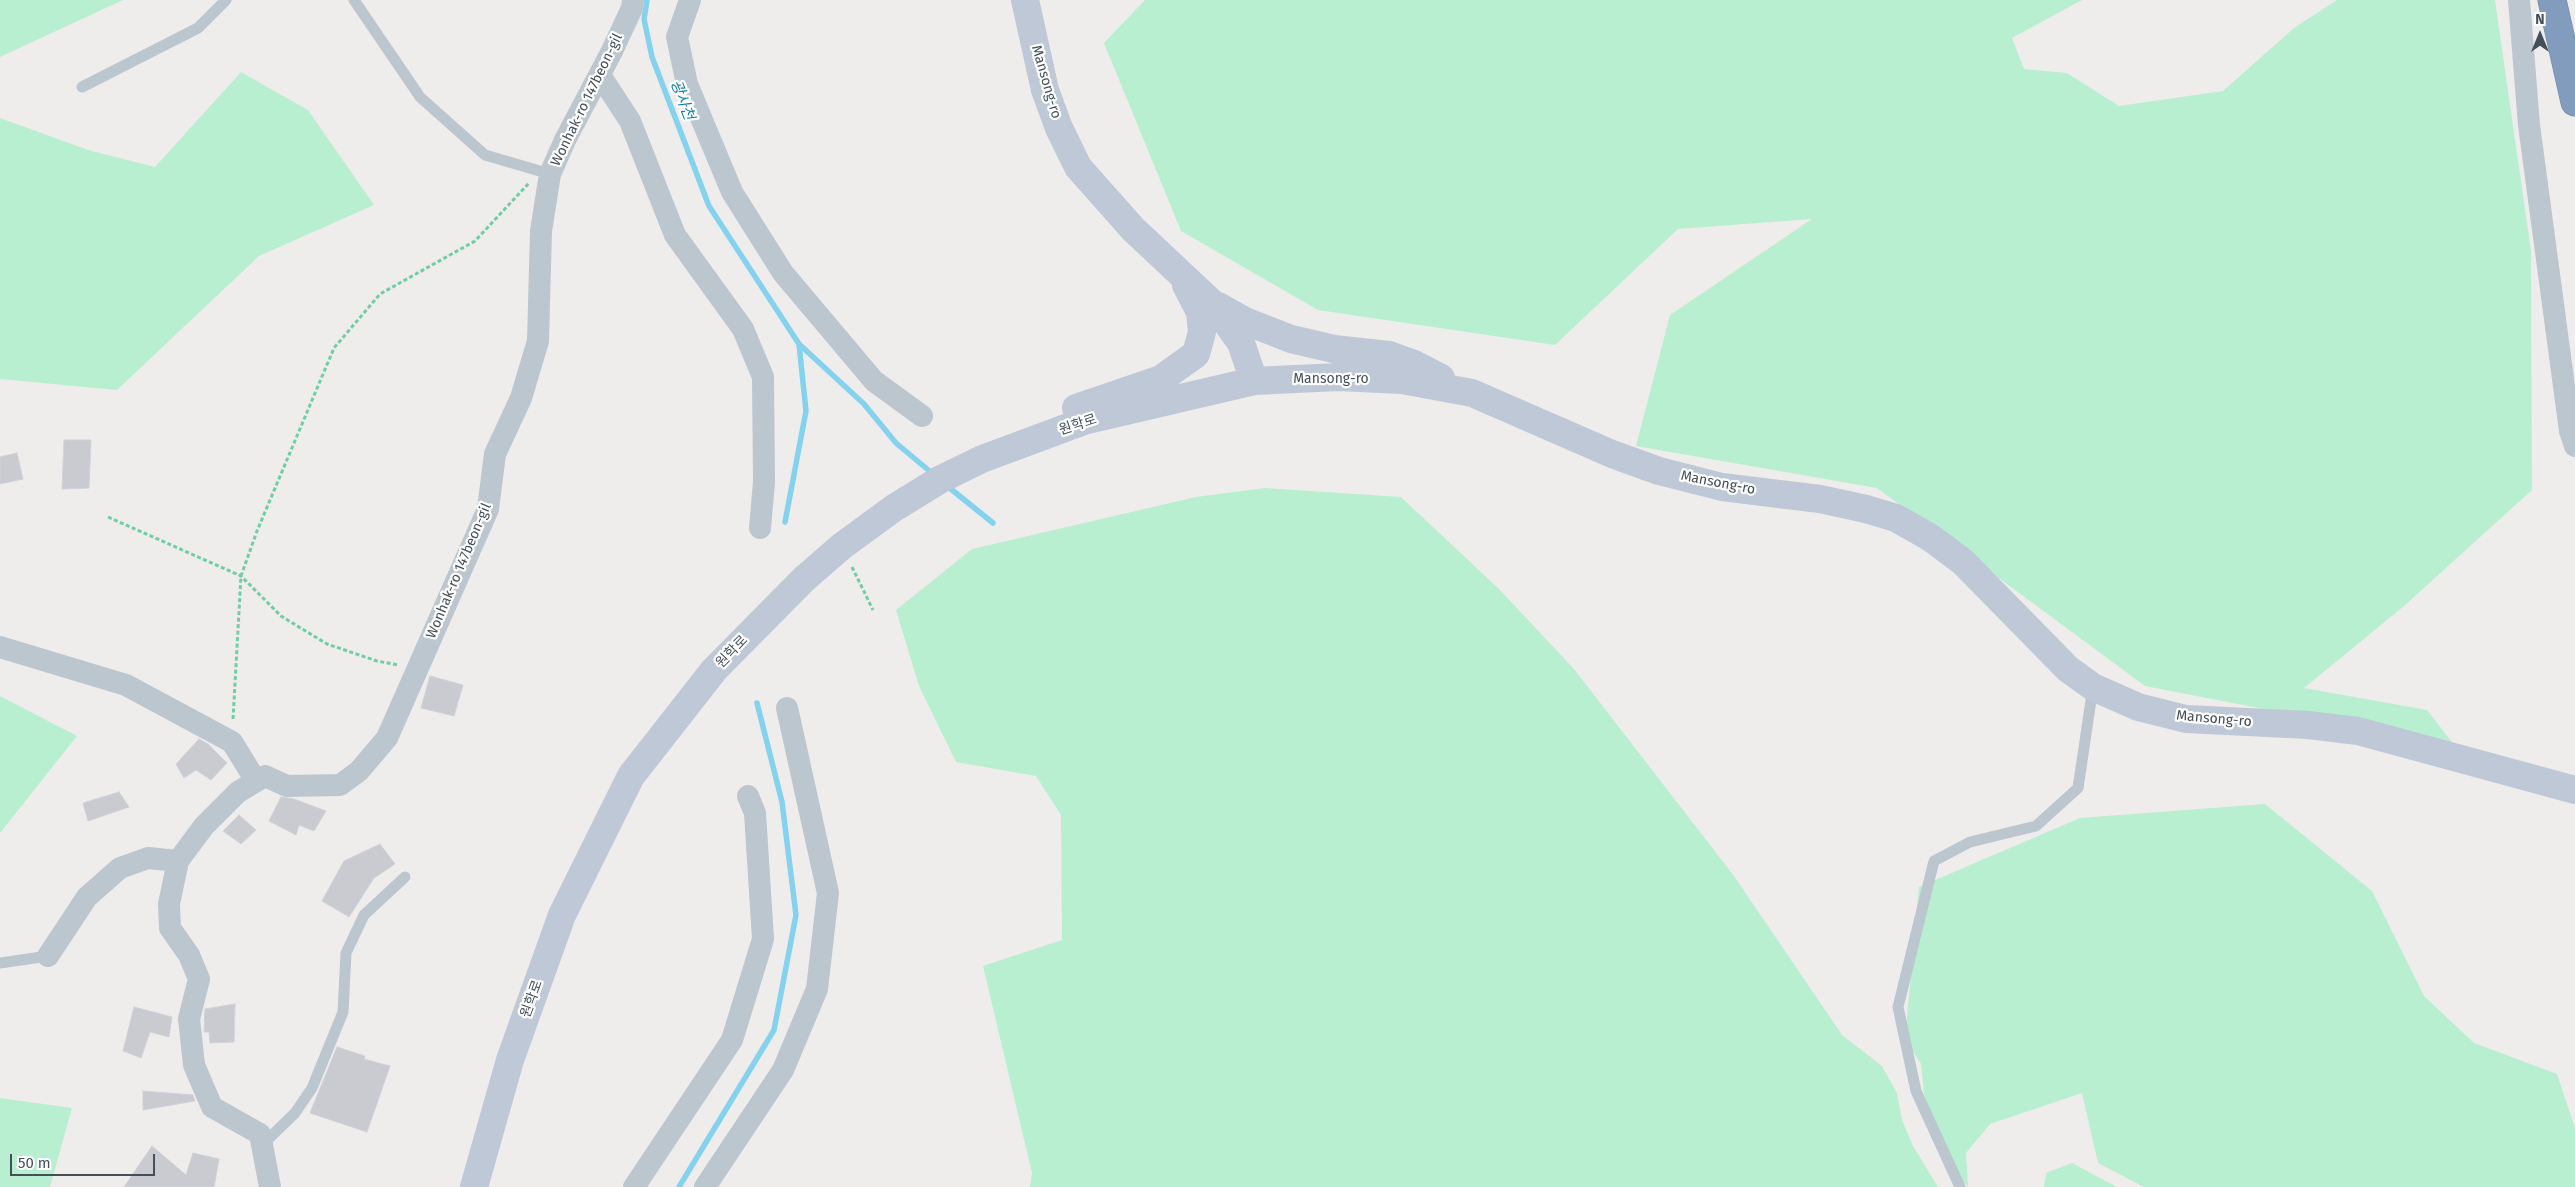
<!DOCTYPE html>
<html>
<head>
<meta charset="utf-8">
<style>
	body { margin:0 }
	#map { position:relative; width:2575px; height:1187px; overflow:hidden; background:#efecec; font-family:"Fira Sans",sans-serif }
	canvas { display:block }
	.north { position:absolute; left:2515px; top:10px; width:50px; height:50px; -webkit-text-stroke:4px #fff; paint-order:stroke; rotate:0deg; font-size:14px; font-weight:700; line-height:20px; text-align:center; color:#444f5a }
	.north::after { content:''; display:block; margin:auto; width:18px; height:22px; background:#444f5a; clip-path:polygon(50% 0,100% 100%,50% 72%,0 100%) }
	.scale { position:absolute; left:10px; top:1154px; width:145px; height:22px; box-sizing:border-box; border:2px solid #444f5a; border-top:0; padding-left:6px; font-size:15px; line-height:18px; white-space:nowrap; color:#444f5a; -webkit-text-stroke:4px #fff; paint-order:stroke }
</style>
</head>
<body>
<div id="map">
<canvas width="2575" height="1187"></canvas>
<div class="north">N</div>
<div class="scale">50 m</div>
</div>
<script>
const ctx = document.querySelector('canvas').getContext('2d');
ctx.lineJoin = 'round';
function fill(path, color) { ctx.fillStyle = color; ctx.fill(path, 'evenodd'); }
const toPath = rows => new Path2D(rows.map(r => 'M' + r).join(''));
function strokePath(path, color, width, dash) { ctx.strokeStyle = color; ctx.lineWidth = width; ctx.lineCap = dash ? 'butt' : 'round'; ctx.setLineDash(dash || []); ctx.stroke(path); }
function write(font, color, halo, rows, align = 'center') {
  ctx.font = font + ' "Fira Sans","Noto Sans KR",sans-serif'; ctx.lineWidth = 4.5; ctx.setLineDash([]); ctx.textBaseline = 'middle'; ctx.strokeStyle = halo; ctx.fillStyle = color; for (const [text, x, y, turn = 0] of rows) {
    ctx.save(); ctx.translate(x, y); ctx.rotate((+turn || 0) * Math.PI / 180); ctx.textAlign = isNaN(turn) ? turn : align; if (halo) ctx.strokeText(text, 0, 0); ctx.fillText(text, 0, 0); ctx.restore();
  }
}
const green = toPath([
	[0,0,123,0,0,57],
	[1145,0,2082,0,2012,38,2024,69,2067,73,2119,106,2223,91,2294,28,2337,0,2495,0,2531,251,2532,490,2404,606,2304,688,2427,710,2455,746,2145,686,1877,488,1636,446,1670,315,1812,219,1678,229,1555,345,1318,310,1181,231,1104,43],
	[241,72,308,110,374,205,259,256,117,390,0,379,0,118,88,150,155,167],
	[1265,488,1401,497,1499,589,1574,669,1734,876,1842,1035,1882,1066,1897,1093,1902,1120,1913,1146,1938,1187,1030,1187,1032,1173,983,966,1062,940,1061,815,1036,776,956,762,919,686,896,610,972,549,1196,497],
	[0,696,77,736,0,833],
	[2265,804,2372,891,2424,996,2474,1043,2557,1074,2575,1128,2575,1187,2144,1187,2098,1163,2082,1093,1990,1124,1966,1153,1968,1187,1947,1163,1925,1102,1921,1064,1905,1039,1919,887,2080,818],
	[0,1098,72,1108,50,1187,0,1187],
	[2072,1163,2117,1187,2044,1187,2046,1173]
]);
const stream = toPath([
	[647,0,644,19,652,57,709,206,799,344,806,411,785,522],
	[799,344,864,404,896,443,933,474],
	[946,485,993,523],
	[679,1187,774,1030,796,915,782,802,757,703]
]);
const building = toPath([
	[64,440,91,440,89,488,62,489,64,440],
	[17,453,23,479,0,484,0,457,17,453],
	[430,676,463,685,454,716,421,708,430,676],
	[199,739,208,744,227,763,211,780,196,770,184,778,176,764,199,739],
	[119,792,129,807,88,821,83,803,119,792],
	[281,797,294,799,326,811,314,831,299,825,296,835,269,821,281,797],
	[239,815,256,830,241,844,223,831,239,815],
	[380,844,395,864,374,878,349,917,322,901,344,861,380,844],
	[235,1004,234,1042,210,1043,209,1032,204,1032,205,1009,235,1004],
	[134,1007,172,1017,169,1037,150,1032,141,1058,123,1051,134,1007],
	[337,1047,365,1056,364,1059,390,1066,367,1132,310,1113,337,1047],
	[143,1091,193,1095,195,1101,143,1110,143,1091],
	[152,1146,186,1175,193,1153,219,1159,214,1187,124,1187,152,1146]
]);
const path = toPath([
	[108,517,241,576,281,616,327,644,377,661,398,665],
	[852,567,873,610],
	[233,719,241,576,257,531,334,348,380,294,475,241,529,183]
]);
const lane = toPath([
	[354,0,420,97,485,155,550,174],
	[82,87,198,28,226,0],
	[0,963,48,956],
	[262,1145,295,1113,312,1088,343,1012,346,953,364,915,405,877],
	[1960,1187,1916,1091,1898,1007,1934,861,1970,842,2036,826,2078,788,2093,687]
]);
const street = toPath([
	[690,0,677,37,687,84,732,192,783,273,874,381,922,416],
	[2519,0,2529,125,2570,431,2575,446],
	[600,75,630,121,675,235,743,329,763,377,764,482,760,528],
	[0,647,126,685,232,742,256,781],
	[48,956,87,897,120,868,148,858,178,861],
	[270,1187,260,1134,212,1107,194,1065,189,1019,199,979,189,955,170,928,169,904,178,861,204,826,238,792,265,776,287,786,340,785,359,771,387,738,488,509,495,454,521,398,538,341,541,231,550,174,565,140,612,51,632,8,633,0],
	[634,1187,732,1040,763,939,755,813,748,796],
	[705,1187,783,1070,817,989,828,893,787,708]
]);
const secondary = toPath([
	[1025,0,1045,90,1059,128,1078,167,1133,229,1214,305,1241,343,1254,381,1339,377,1402,380,1472,393,1612,454,1659,471,1722,487,1820,499,1866,509,1896,518,1931,538,1963,562,2068,669,2093,687,2138,707,2186,719,2308,725,2358,731,2575,790],
	[1218,306,1245,321,1291,339,1334,349,1389,355,1414,364,1441,378],
	[1076,408,1161,379,1196,354,1202,332,1200,312,1186,285],
	[474,1187,510,1060,562,915,631,776,714,670,804,579,842,546,894,508,941,479,982,459,1087,420,1254,381]
]);
const highway = toPath([
	[2552,0,2575,102]
]);
const streetNames = [
	["Mansong-ro",1046,82,74],
	["Wonhak-ro 147beon-gil",587,100,-64],
	["Mansong-ro",1331,379],
	["원학로",1078,425,-18],
	["Mansong-ro",1718,483,11],
	["Wonhak-ro 147beon-gil",459,571,-67],
	["원학로",732,652,-46],
	["Mansong-ro",2214,719,5],
	["원학로",532,999,-70]
];
const waterNames = [
	["광사천",682,100,69]
];
fill(green, '#b8efd0');
strokePath(stream, '#84d2ed', 5.5);
fill(building, '#c9cbd1');
strokePath(building, '#d0d2d8', 1);
strokePath(highway, '#6d87a9', 29);
strokePath(path, '#70cda4', 3, [4, 2.5]);
strokePath(lane, '#bcc6cf', 11);
strokePath(street, '#bcc6cf', 22);
strokePath(secondary, '#bec8d6', 28);
strokePath(highway, '#829cbd', 28);
write('14px', '#444f5a', '#fff', streetNames);
write('italic 15px', '#097fa8', '#fff', waterNames);
</script>
</body>
</html>
